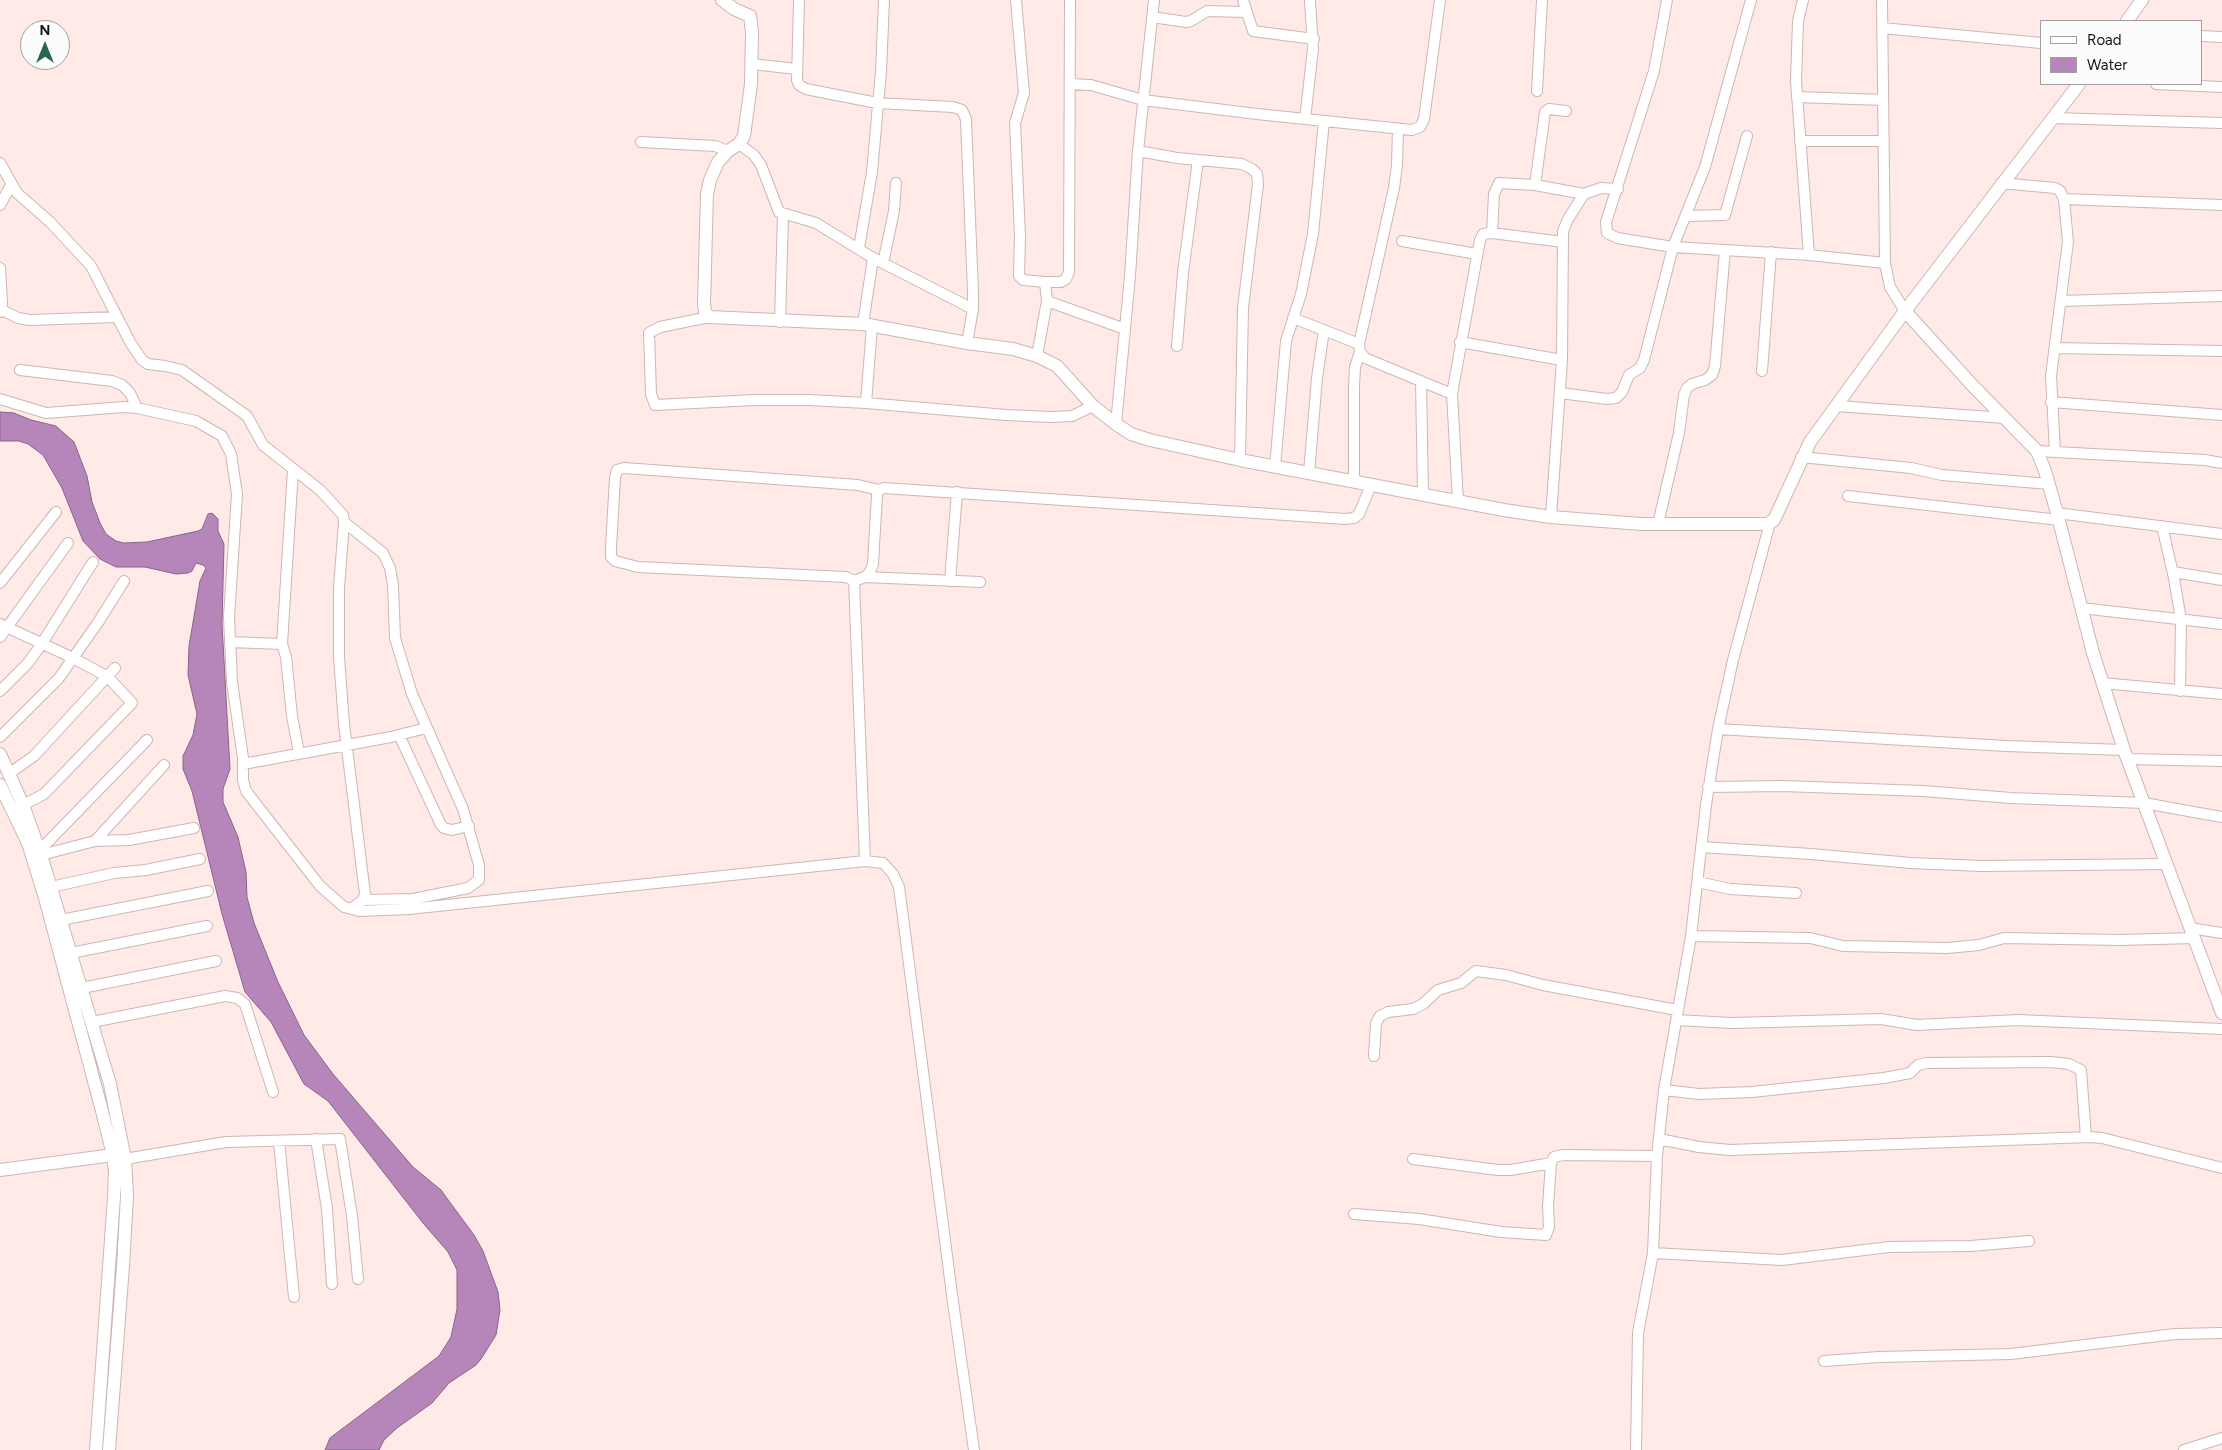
<!DOCTYPE html>
<html>
<head>
<meta charset="utf-8">
<style>
	body { margin:0 }
	#map { position:relative; width:2222px; height:1450px; overflow:hidden; background:#ffeae8; font-family:Figtree,sans-serif }
	canvas { display:block }
	.legend { position:absolute; left:2040px; top:20px; width:162px; height:65px; box-sizing:border-box; background:#fcfcfc; border:1px solid #a19f9e; margin:0; padding:6px 9px; list-style:none; font-size:15px; color:#191312 }
	.legend li { display:flex; align-items:center; gap:10px; height:25px }
	.legend b { width:25px; border:1px solid #a19f9e }
	.north { position:absolute; left:20px; top:20px; width:50px; height:50px; box-sizing:border-box; background:#fcfcfc; border:1px solid #a19f9e; border-radius:50%; rotate:0deg; font-size:14px; font-weight:700; line-height:20px; text-align:center; color:#191312 }
	.north::after { content:''; display:block; margin:auto; width:18px; height:22px; background:#266655; clip-path:polygon(50% 0,100% 100%,50% 72%,0 100%) }
</style>
</head>
<body>
<div id="map">
<canvas width="2222" height="1450"></canvas>
<ul class="legend">
<li><b style="height:6px;background:#fff"></b>Road</li>
<li><b style="height:14px;background:#b686bb"></b>Water</li>
</ul>
<div class="north">N</div>
</div>
<script>
const ctx = document.querySelector('canvas').getContext('2d');
ctx.lineJoin = 'round';
function fill(path, color) { ctx.fillStyle = color; ctx.fill(path, 'evenodd'); }
const toPath = rows => new Path2D(rows.map(r => 'M' + r).join(''));
function strokePath(path, color, width, dash) { ctx.strokeStyle = color; ctx.lineWidth = width; ctx.lineCap = dash ? 'butt' : 'round'; ctx.setLineDash(dash || []); ctx.stroke(path); }
const water = toPath([
	[0,412,14,413,31,420,56,426,74,442,87,476,92,502,100,523,106,534,116,541,124,543,147,542,198,531,202,529,208,514,212,513,218,519,218,531,224,544,222,624,230,769,223,789,223,802,238,837,246,872,247,897,254,923,278,982,304,1035,333,1074,413,1167,441,1190,446,1197,474,1235,483,1251,498,1292,500,1310,496,1335,481,1359,476,1365,449,1383,432,1403,397,1428,384,1440,379,1450,325,1450,330,1438,439,1356,451,1337,457,1309,457,1270,448,1252,423,1223,328,1101,304,1084,271,1022,245,992,222,914,192,791,183,769,183,756,193,735,197,714,188,675,189,646,200,581,206,568,203,565,196,563,192,571,188,573,176,574,145,567,116,567,100,559,83,541,62,488,43,455,28,444,19,441,0,441,0,412]
]);
const minor = toPath([
	[799,0,797,80,799,85,806,89,877,103,953,107,962,110,966,119,973,292,973,309,967,343],
	[1016,0,1024,93,1015,123,1020,236,1019,276,1023,280,1045,282],
	[1243,0,1253,31,1314,39],
	[1667,0,1654,71,1606,222,1607,233,1617,238,1673,247,1809,255,1885,263],
	[1803,0,1798,21,1796,81,1809,255],
	[1882,0,1885,263,1890,287,1905,311],
	[1152,17,1186,22,1191,21,1207,11,1245,12],
	[1882,28,2041,43],
	[2201,36,2222,37],
	[752,64,797,69],
	[1070,84,1091,85,1143,100,1257,114,1412,130,1420,127,1424,119,1440,0],
	[2156,84,2222,87],
	[1537,91,1542,0],
	[1797,97,1883,100],
	[2052,118,2222,123],
	[1305,119,1313,49,1310,0],
	[1398,129,1397,165,1394,188,1359,344,1360,352,1365,358,1452,394],
	[1800,141,1884,141],
	[641,142,715,146,728,151],
	[739,144,754,155,761,165,779,212,816,223,873,258,973,309],
	[1138,151,1177,158,1242,164,1252,169,1257,174,1258,184,1243,308,1240,460],
	[0,163,17,193,50,222,91,266,130,342,142,360,148,364,165,366,182,370,247,416,263,445,320,490,343,515,344,522,339,588,339,657,344,724,365,894,363,900,351,909],
	[2001,183,2055,188,2060,191,2064,199,2068,242,2051,376,2055,452],
	[1535,185,1545,112,1549,109,1566,111],
	[2064,199,2222,205],
	[0,205,11,185],
	[1686,216,1725,215,1747,136],
	[1492,233,1494,194,1499,183,1535,185,1584,194],
	[1402,241,1477,254],
	[859,248,872,172,881,71,884,0],
	[883,263,894,211,896,183],
	[0,268,2,304,0,312],
	[1047,301,1125,329],
	[2061,301,2222,296],
	[2,310,18,318,30,320,117,317],
	[709,317,660,327,649,333,651,394,655,405,754,400,808,400,866,403,1006,415,1051,417,1072,416,1093,406],
	[1293,318,1359,344],
	[780,322,783,215],
	[863,324,873,258],
	[1460,342,1562,360],
	[1177,346,1183,273,1198,160],
	[2055,348,2222,351],
	[1037,356,1047,301,1045,282,1061,282,1066,279,1069,272,1070,0],
	[20,370,112,381,122,385,130,393,137,408],
	[1762,371,1771,252],
	[1421,381,1423,494],
	[1560,393,1607,399,1616,398,1622,392,1629,375,1640,368,1644,360,1673,247,1705,167,1751,0],
	[0,399,46,413,124,407,137,408,196,421,222,436,231,454,237,494,229,617,232,682,243,758,243,780,246,791,320,886,344,907,359,911,409,909,865,861,883,863,893,874,899,887,953,1302,974,1450],
	[2051,402,2222,415],
	[866,403,872,326],
	[1836,406,2005,418],
	[1116,424,1130,276,1138,151,1154,0],
	[2037,451,2205,460,2222,463],
	[1801,457,1911,468,1942,475,2049,484],
	[1275,467,1286,341,1301,294,1313,234,1324,121],
	[1309,473,1317,378,1324,330],
	[1354,482,1354,387,1355,367,1360,352],
	[1848,496,2059,520],
	[1458,501,1452,394,1480,240,1483,234,1492,233,1563,242],
	[2057,513,2222,534],
	[1551,517,1562,360,1563,231,1568,219,1584,194,1601,188,1618,189],
	[344,522,383,553,390,568,393,585,395,638,412,694,463,809,479,865,479,880,468,888,413,899,363,900],
	[1658,524,1679,433,1684,395,1687,388,1692,384,1705,380,1712,375,1715,366,1725,250],
	[2162,526,2174,578,2181,620,2180,691],
	[2173,572,2222,580],
	[865,577,980,582],
	[854,581,865,577,870,572,873,564,877,495,879,490,884,488,1345,519,1354,518,1359,514,1371,485],
	[950,581,957,492],
	[0,583,56,512],
	[2081,608,2222,624],
	[0,624,73,658,108,677,132,703,44,794,23,805],
	[0,637,68,543],
	[230,642,282,644,286,657,292,716,299,753],
	[282,644,293,470],
	[2102,683,2222,694],
	[0,691,28,663,41,645,93,562],
	[1718,729,2006,746,2124,750],
	[399,735,441,825,444,828,452,830,469,826],
	[0,737,59,678,99,621,124,581],
	[2127,759,2222,761],
	[243,764,391,737,426,728],
	[10,773,34,756,115,668],
	[1708,787,1783,786,1923,791,2011,798,2144,803,2222,817],
	[95,841,164,765],
	[1701,847,1811,854,1911,863,1982,866,2166,864],
	[40,850,147,740],
	[41,855,95,841,129,840,194,828],
	[865,861,854,581,846,577,638,567,615,561,611,557,611,547,615,478,617,470,624,468,858,485,879,490],
	[1698,882,1730,889,1796,893],
	[51,887,114,873,146,870,200,859],
	[61,920,208,891],
	[2190,928,2222,933],
	[1691,936,1810,938,1843,946,1947,948,1979,945,2004,938,2120,940,2194,938],
	[71,953,207,926],
	[82,988,216,961],
	[1676,1020,1732,1023,1881,1019,1917,1025,2018,1020,2222,1029],
	[92,1022,225,996,237,998,245,1004,273,1092],
	[1374,1056,1376,1023,1380,1016,1388,1012,1413,1009,1423,1004,1438,990,1461,983,1476,971,1506,975,1543,985,1677,1010],
	[1664,1090,1699,1094,1752,1092,1884,1078,1910,1073,1918,1065,1927,1063,2051,1062,2069,1064,2081,1070,2086,1137],
	[316,1139,327,1209,332,1284],
	[1659,1139,1699,1147,1730,1150,2090,1137,2102,1138,2222,1168],
	[279,1141,294,1297],
	[125,1159,226,1142,340,1139,352,1216,358,1279],
	[1413,1159,1498,1170,1511,1170,1551,1163],
	[1354,1214,1419,1219,1501,1232,1546,1235,1549,1227,1548,1206,1551,1163,1554,1157,1563,1155,1657,1156],
	[1653,1253,1782,1260,1889,1247,1971,1246,2029,1241],
	[1824,1361,1879,1357,2011,1354,2175,1334,2222,1333],
	[1636,1450,1638,1333,1653,1253,1657,1156,1664,1090,1691,936,1706,805,1718,729,1733,660,1770,523],
	[2184,1450,2222,1438]
]);
const tertiary = toPath([
	[722,0,734,9,750,16,752,32,751,84,744,136,739,144,728,151,718,162,710,180,707,194,704,304,705,312,709,317,863,324,967,343,1013,349,1037,356,1057,366,1093,406,1116,424,1131,434,1150,440,1240,460,1504,510,1551,517,1641,524,1767,524,1774,520,1810,442,1905,311,2079,84],
	[2127,21,2142,0],
	[1905,311,1973,386,2037,451,2045,471,2057,513,2093,653,2124,750,2222,1013],
	[0,754,23,805,41,855,110,1084,125,1159,127,1196,123,1266,109,1450],
	[0,785,28,843,45,898,102,1111,113,1155,115,1172,114,1197,96,1450],
	[0,1170,113,1155]
]);
fill(water, '#b686bb');
strokePath(water, '#876488', 1);
strokePath(minor, '#cbb7b5', 12);
strokePath(tertiary, '#cbb7b5', 14);
strokePath(minor, '#fff', 10);
strokePath(tertiary, '#fff', 12);
</script>
</body>
</html>
